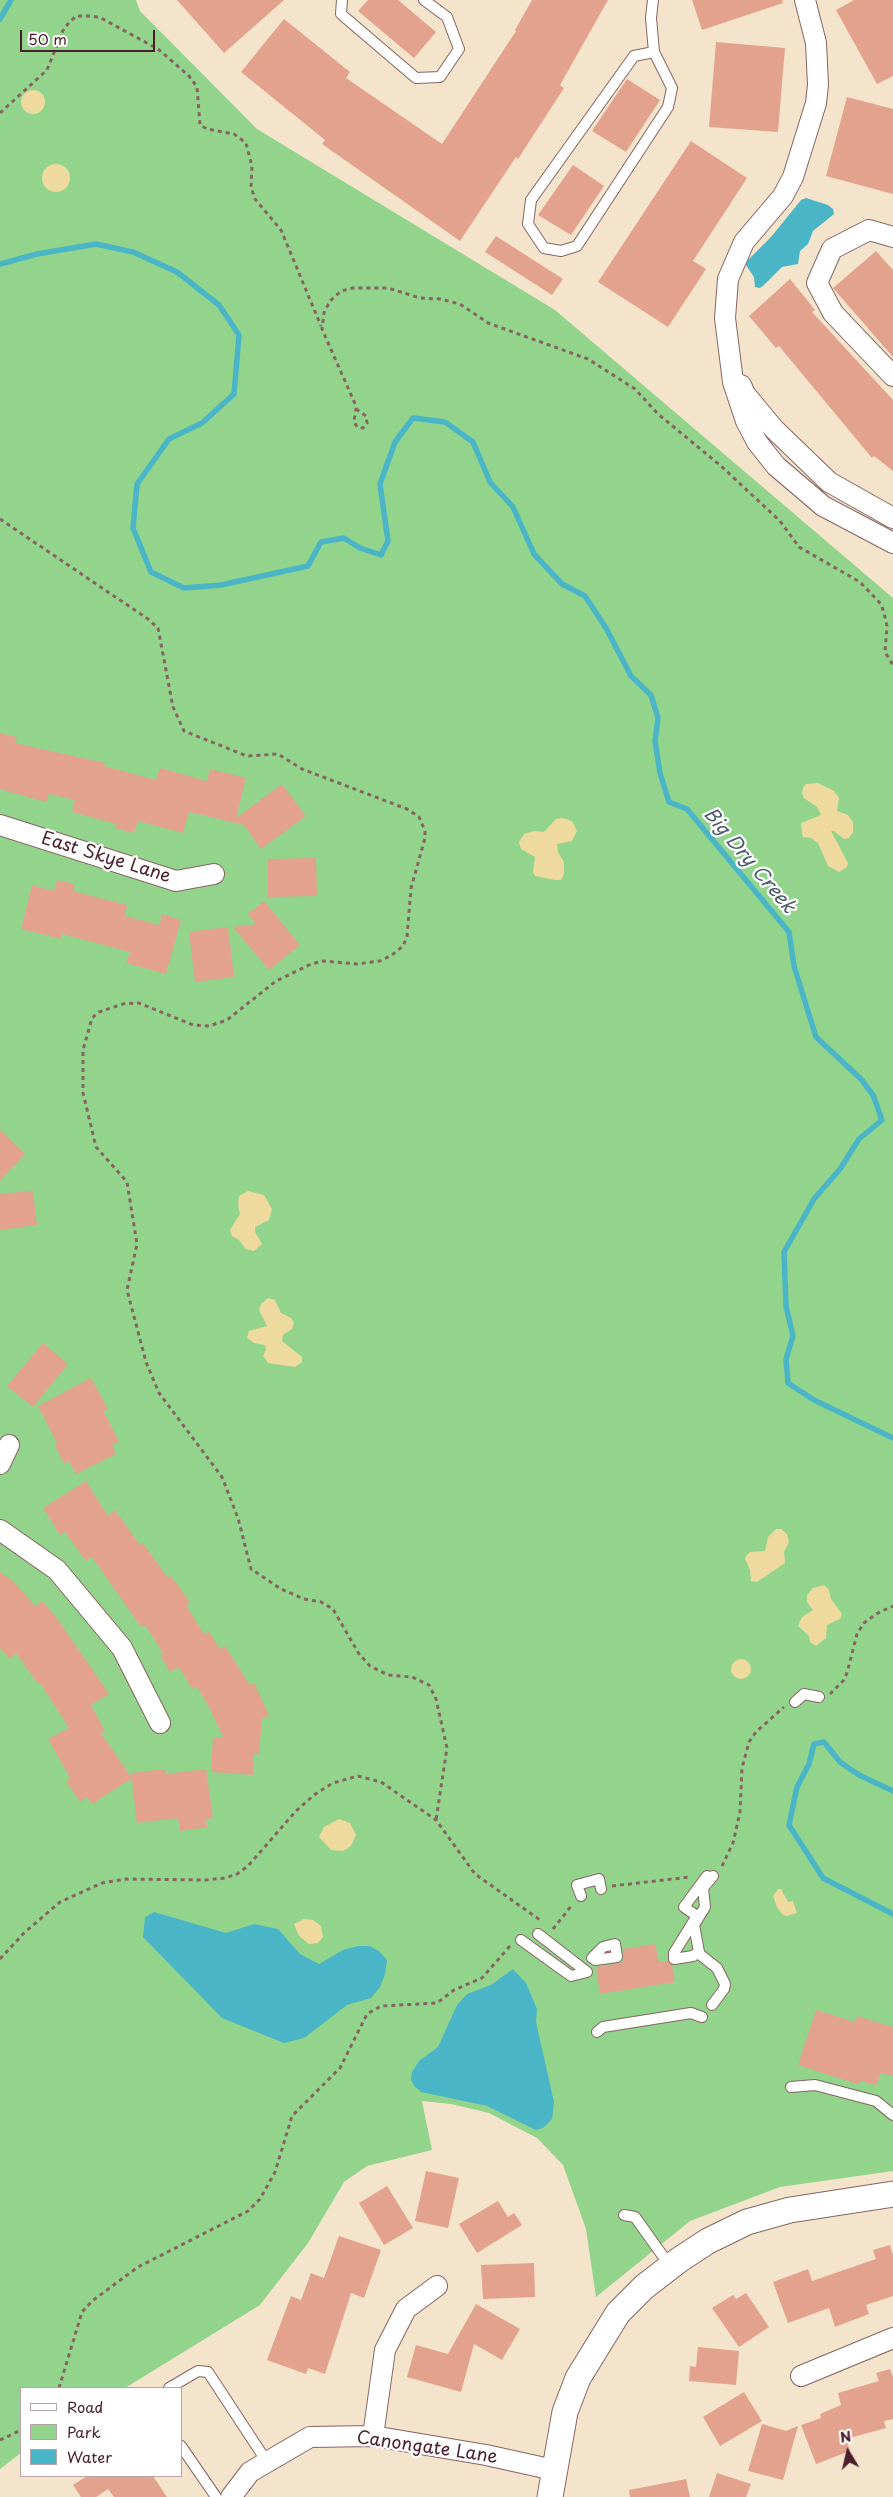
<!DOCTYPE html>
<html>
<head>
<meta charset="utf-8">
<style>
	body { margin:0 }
	#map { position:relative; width:893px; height:2497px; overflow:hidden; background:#f5e4cc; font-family:"Playpen Sans",sans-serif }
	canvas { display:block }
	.legend { position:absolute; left:20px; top:2387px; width:162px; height:90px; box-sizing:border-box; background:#fff; border:1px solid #b7a5aa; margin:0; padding:6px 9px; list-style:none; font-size:15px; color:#4a1f2b }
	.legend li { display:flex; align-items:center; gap:10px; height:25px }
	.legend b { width:25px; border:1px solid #b7a5aa }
	.north { position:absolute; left:823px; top:2427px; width:50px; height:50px; -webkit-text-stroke:4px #fff; paint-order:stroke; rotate:351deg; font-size:14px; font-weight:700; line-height:20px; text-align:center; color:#4a1f2b }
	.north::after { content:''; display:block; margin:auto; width:18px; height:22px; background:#4a1f2b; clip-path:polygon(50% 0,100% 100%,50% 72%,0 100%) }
	.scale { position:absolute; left:20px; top:30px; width:135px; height:22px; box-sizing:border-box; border:2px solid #4a1f2b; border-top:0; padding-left:6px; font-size:15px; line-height:18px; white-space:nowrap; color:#4a1f2b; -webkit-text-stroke:4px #fff; paint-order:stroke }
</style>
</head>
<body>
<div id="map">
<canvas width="893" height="2497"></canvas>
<ul class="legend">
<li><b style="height:6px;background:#fff"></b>Road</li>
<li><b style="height:14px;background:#93d48c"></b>Park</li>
<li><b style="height:14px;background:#4ab5c7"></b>Water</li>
</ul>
<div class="north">N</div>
<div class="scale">50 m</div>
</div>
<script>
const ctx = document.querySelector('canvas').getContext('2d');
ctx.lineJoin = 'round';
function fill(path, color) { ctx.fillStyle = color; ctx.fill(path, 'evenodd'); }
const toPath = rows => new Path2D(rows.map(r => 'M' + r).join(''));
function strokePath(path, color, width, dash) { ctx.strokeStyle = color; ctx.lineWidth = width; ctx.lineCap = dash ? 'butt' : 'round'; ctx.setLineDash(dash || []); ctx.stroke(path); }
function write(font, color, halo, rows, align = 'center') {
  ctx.font = font + ' "Playpen Sans",sans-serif'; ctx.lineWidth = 4.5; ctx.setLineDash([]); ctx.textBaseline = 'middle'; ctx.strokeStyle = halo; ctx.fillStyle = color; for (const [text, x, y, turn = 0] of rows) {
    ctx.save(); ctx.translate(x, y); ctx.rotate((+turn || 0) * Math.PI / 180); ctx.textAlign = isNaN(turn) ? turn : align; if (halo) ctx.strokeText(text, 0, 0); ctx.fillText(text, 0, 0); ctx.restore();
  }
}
const green = toPath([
	[0,0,136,0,140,11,257,129,555,310,893,598,893,2171,780,2187,690,2221,596,2297,586,2229,563,2165,537,2138,489,2113,451,2104,422,2101,432,2150,367,2166,344,2182,308,2243,260,2305,125,2388,21,2388,21,2453,0,2469]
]);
const sand = toPath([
	'21 102a12 12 0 1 1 24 0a12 12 0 1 1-24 0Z',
	'42 178a14 14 0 1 1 28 0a14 14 0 1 1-28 0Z',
	[818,783,834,791,839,798,837,811,848,815,853,822,853,832,849,838,844,839,834,831,831,831,848,863,847,867,839,872,828,866,818,843,811,838,803,837,802,834,801,823,821,815,817,807,804,798,802,793,803,788,806,784],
	[562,818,572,821,577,831,572,841,557,844,558,852,564,862,564,874,561,880,555,880,535,876,533,872,535,857,521,849,519,842,524,834,534,831,544,832,556,819],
	[248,1191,264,1195,272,1209,269,1220,255,1227,255,1232,262,1244,254,1251,246,1249,239,1240,232,1236,230,1230,240,1214,238,1205,239,1196],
	[268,1298,275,1300,281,1313,291,1318,294,1323,292,1329,283,1335,282,1341,302,1357,302,1362,295,1367,268,1363,263,1356,266,1349,265,1345,254,1343,247,1338,249,1331,267,1326,259,1310,261,1304],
	[776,1529,781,1529,787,1534,789,1542,784,1552,785,1563,757,1582,751,1581,750,1570,745,1559,746,1556,750,1552,765,1551,768,1537],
	[824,1585,829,1590,831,1599,842,1614,840,1619,827,1625,826,1638,816,1646,810,1642,809,1636,798,1626,802,1617,813,1610,807,1602,807,1595,813,1588],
	'731 1669a10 10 0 1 1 20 0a10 10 0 1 1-20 0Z',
	[339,1819,350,1823,356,1835,351,1846,343,1851,331,1850,319,1837,324,1827],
	[778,1889,781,1889,788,1902,793,1901,797,1913,786,1916,782,1914,777,1907,773,1896],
	[304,1919,313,1920,321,1926,323,1937,318,1943,309,1944,299,1936,294,1924]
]);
const water = toPath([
	[806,198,828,205,833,209,834,214,813,231,808,244,800,251,798,264,782,267,764,285,760,288,755,287,754,277,746,265,748,260,771,237,801,200],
	[154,1912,226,1933,254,1924,278,1929,300,1954,319,1964,343,1950,358,1946,370,1946,379,1951,387,1960,385,1974,380,1987,371,1998,347,2005,304,2038,284,2043,222,2018,143,1937,145,1917],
	[513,1969,526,1983,537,2009,536,2022,554,2102,552,2119,543,2128,536,2130,487,2106,421,2092,414,2086,411,2079,412,2072,419,2061,438,2047,457,2005,467,1994,491,1985]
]);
const stream = toPath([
	[0,19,11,0],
	[0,264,37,254,96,244,133,252,177,272,219,305,239,335,234,394,202,423,169,439,137,484,133,528,151,572,184,588,221,585,308,566,321,542,344,538,360,548,381,555,388,541,380,484,395,442,413,418,445,422,473,442,490,482,513,507,534,554,562,584,585,596,606,628,631,676,651,695,658,718,655,741,660,773,669,802,687,809,789,932,794,966,816,1037,861,1079,873,1095,882,1120,859,1139,840,1169,814,1199,784,1252,786,1306,793,1336,786,1359,788,1383,814,1400,893,1438],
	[893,1791,859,1775,840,1762,824,1742,814,1744,809,1764,797,1787,789,1825,823,1878,893,1914]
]);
const building = toPath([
	[177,0,284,0,224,53],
	[368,0,398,0,436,32,414,58,358,11],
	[532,0,608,0,560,85,564,88,518,159,516,157,460,241,322,144,325,140,241,72,284,19,350,72,346,78,442,144,516,31,515,30],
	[692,0,782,0,783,3,702,30],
	[854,0,893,0,893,76,877,84,836,10],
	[716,42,785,48,778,132,709,127],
	[627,79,660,100,626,152,592,131],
	[847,97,893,109,893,194,826,176],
	[691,141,747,178,693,261,706,269,668,327,598,282],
	[573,165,604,186,571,235,538,215],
	[496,236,563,279,552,295,485,252],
	[876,251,893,270,893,357,833,288],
	[790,279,815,310,812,312,893,400,893,471,874,456,872,458,779,346,776,348,749,316],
	[0,733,17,737,15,743,105,763,104,766,156,780,160,768,207,781,210,769,246,778,236,818,282,784,306,816,261,849,244,825,189,812,183,833,138,821,134,833,115,828,116,824,72,812,75,800,49,794,46,802,0,789],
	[316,858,317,896,268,897,268,859],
	[57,880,75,884,73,891,127,905,125,916,159,925,162,914,181,920,166,974,126,963,130,952,62,934,61,939,21,929,32,885,54,891],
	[264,901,300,945,269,970,233,927,256,924,248,914],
	[228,927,234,977,195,982,189,932],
	[0,1130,25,1154,0,1181],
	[33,1191,37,1225,0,1230,0,1194],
	[43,1343,68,1364,33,1407,7,1386],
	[91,1378,108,1409,104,1412,119,1442,112,1445,116,1454,76,1474,69,1461,64,1464,55,1445,57,1443,38,1406],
	[86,1481,108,1516,115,1510,140,1545,143,1543,168,1578,171,1576,190,1602,186,1605,204,1634,209,1632,220,1649,225,1646,250,1685,254,1683,269,1715,262,1719,259,1754,254,1754,253,1775,211,1772,213,1737,223,1737,208,1705,196,1686,192,1689,179,1667,170,1672,160,1655,163,1653,145,1625,141,1627,92,1557,86,1561,65,1532,60,1535,43,1508],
	[0,1572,14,1582,35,1606,42,1601,57,1618,109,1694,91,1705,105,1731,101,1733,132,1778,92,1804,87,1797,80,1802,66,1781,70,1778,48,1739,69,1728,40,1683,38,1684,16,1653,10,1659,0,1648],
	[166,1769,166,1774,206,1769,213,1818,206,1819,207,1827,180,1831,178,1818,137,1823,131,1773],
	[655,1944,659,1962,668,1961,672,1965,675,1982,600,1994,596,1967,621,1963,624,1959,623,1949],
	[816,2010,855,2022,857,2016,893,2027,893,2076,880,2073,877,2085,859,2081,860,2085,798,2065],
	[426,2171,459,2178,448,2228,415,2221],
	[387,2186,413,2228,384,2245,359,2203],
	[498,2201,508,2217,514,2213,522,2225,477,2253,459,2224],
	[339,2236,381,2250,364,2298,351,2293,325,2374,308,2368,306,2374,267,2360,291,2296,301,2300,311,2273,324,2278],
	[890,2245,893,2255,893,2296,866,2305,869,2314,835,2327,829,2308,788,2323,773,2282,808,2269,812,2281,876,2259,873,2250],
	[534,2263,535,2297,483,2299,481,2265],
	[746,2293,769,2327,739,2347,712,2308,733,2295,736,2299],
	[476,2304,520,2329,502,2360,474,2344,461,2392,407,2377,416,2345,448,2354],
	[698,2347,739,2351,736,2385,689,2381,690,2366,696,2367],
	[890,2369,893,2377,893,2419,884,2421,886,2428,846,2439,850,2451,816,2464,801,2425,821,2418,820,2414,841,2405,838,2393,879,2381,876,2373],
	[744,2392,762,2421,720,2446,703,2417],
	[762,2424,786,2431,798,2426,783,2480,748,2471],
	[717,2473,751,2484,746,2497,709,2497],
	[87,2476,153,2476,167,2497,114,2497,108,2489,96,2497,81,2497,73,2485],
	[686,2479,690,2497,630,2497,629,2490]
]);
const path = toPath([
	[0,113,47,70,64,28,76,16,92,16,101,18,158,49,189,76,197,87,200,125,207,129,234,134,246,143,252,166,251,187,255,199,281,230,321,326],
	[356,409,366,416,367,423,363,428,357,427,354,421,356,409,356,406,322,329,324,313,330,301,341,291,353,288,388,288,420,298,440,299,460,304,488,323,588,359,635,389,658,414,721,466,780,521,799,547,860,582,881,604,884,613,887,626,885,652,893,665],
	[0,519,148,619,158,628,173,707,184,731,247,756,278,754,302,769,407,809,419,817,425,831,425,838,411,888,407,937,403,946,392,955,380,961,357,964,323,961,311,964,276,981,227,1020,209,1026,193,1025,139,1003,123,1004,99,1012,92,1018,83,1050,83,1093,96,1147,127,1182,137,1244,127,1290,146,1362,159,1393,222,1477,238,1518,251,1569,281,1589,304,1599,321,1602,333,1609,359,1654,370,1666,388,1675,412,1677,429,1685,436,1699,447,1748,436,1820],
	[830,1694,843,1681,847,1673,857,1634,864,1623,876,1614,893,1606],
	[722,1866,733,1843,740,1812,742,1768,749,1742,756,1732,784,1707],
	[612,1886,690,1877],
	[553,1929,572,1905],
	[0,1959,24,1933,60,1902,102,1883,126,1879,205,1880,225,1878,237,1874,248,1866,296,1811,314,1795,333,1783,358,1776,381,1782,436,1820,475,1874,540,1920],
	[59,2388,82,2312,92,2301,138,2267,248,2211,260,2199,275,2172,292,2116,340,2068,367,2014,381,2006,437,2003,454,1990,482,1978,510,1946],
	[0,2440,21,2430]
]);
const service = toPath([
	[342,0,341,14,416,78,440,77,459,49,447,17,424,0],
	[653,0,651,18,654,52,672,88,668,107,577,246,561,251,544,248,528,224,531,200,634,56,654,52],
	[795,1702,804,1694,819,1697],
	[707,1876,684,1907,697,1916,674,1953,674,1959,693,1956,699,1952,694,1925,705,1907,703,1888,713,1876],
	[581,1896,577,1885,599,1879,601,1889],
	[521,1940,571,1976,587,1972,538,1934],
	[698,1953,717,1968,725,1984,724,1989,712,2005],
	[592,1958,603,1947,615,1944,617,1957,595,1960],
	[597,2032,603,2027,691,2013,702,2017],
	[791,2087,815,2085,876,2101,893,2115],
	[624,2215,635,2217,670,2266],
	[169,2388,198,2371,208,2372,267,2462],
	[181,2446,216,2497]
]);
const minor = toPath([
	[805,0,816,43,818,85,816,103,793,177,783,196,744,242,728,279,725,318,733,382,746,421,757,442,776,466,823,506,893,543],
	[893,237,869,230,832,249,817,283,833,313,893,376],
	[741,385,745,394,774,429,829,482,893,518],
	[0,825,176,881,214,874],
	[0,1464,9,1445],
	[0,1530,57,1570,122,1648,160,1723],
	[801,2376,893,2338],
	[373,2436,385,2350,406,2309,437,2286],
	[231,2497,250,2472,310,2437,373,2436,486,2455,554,2470]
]);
const tertiary = toPath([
	[550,2497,565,2412,578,2378,618,2313,644,2287,679,2260,708,2241,747,2222,790,2210,893,2194]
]);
const streetNames = [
	["East Skye Lane",106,858,17],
	["Canongate Lane",427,2448,8]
];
const waterNames = [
	["Big Dry Creek",749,861,50]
];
fill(green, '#93d48c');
fill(sand, '#eeda9e');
fill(water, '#4ab5c7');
strokePath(stream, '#4ab5c7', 5.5);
fill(building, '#e2a28e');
strokePath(service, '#866463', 12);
strokePath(minor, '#866463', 22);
strokePath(tertiary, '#866463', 27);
strokePath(path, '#866463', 3, [4, 4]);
strokePath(service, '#fff', 10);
strokePath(minor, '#fff', 20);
strokePath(tertiary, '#fff', 25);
write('18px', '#4a1f2b', '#fff', streetNames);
write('italic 19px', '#4a5b69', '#fff', waterNames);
</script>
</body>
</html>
